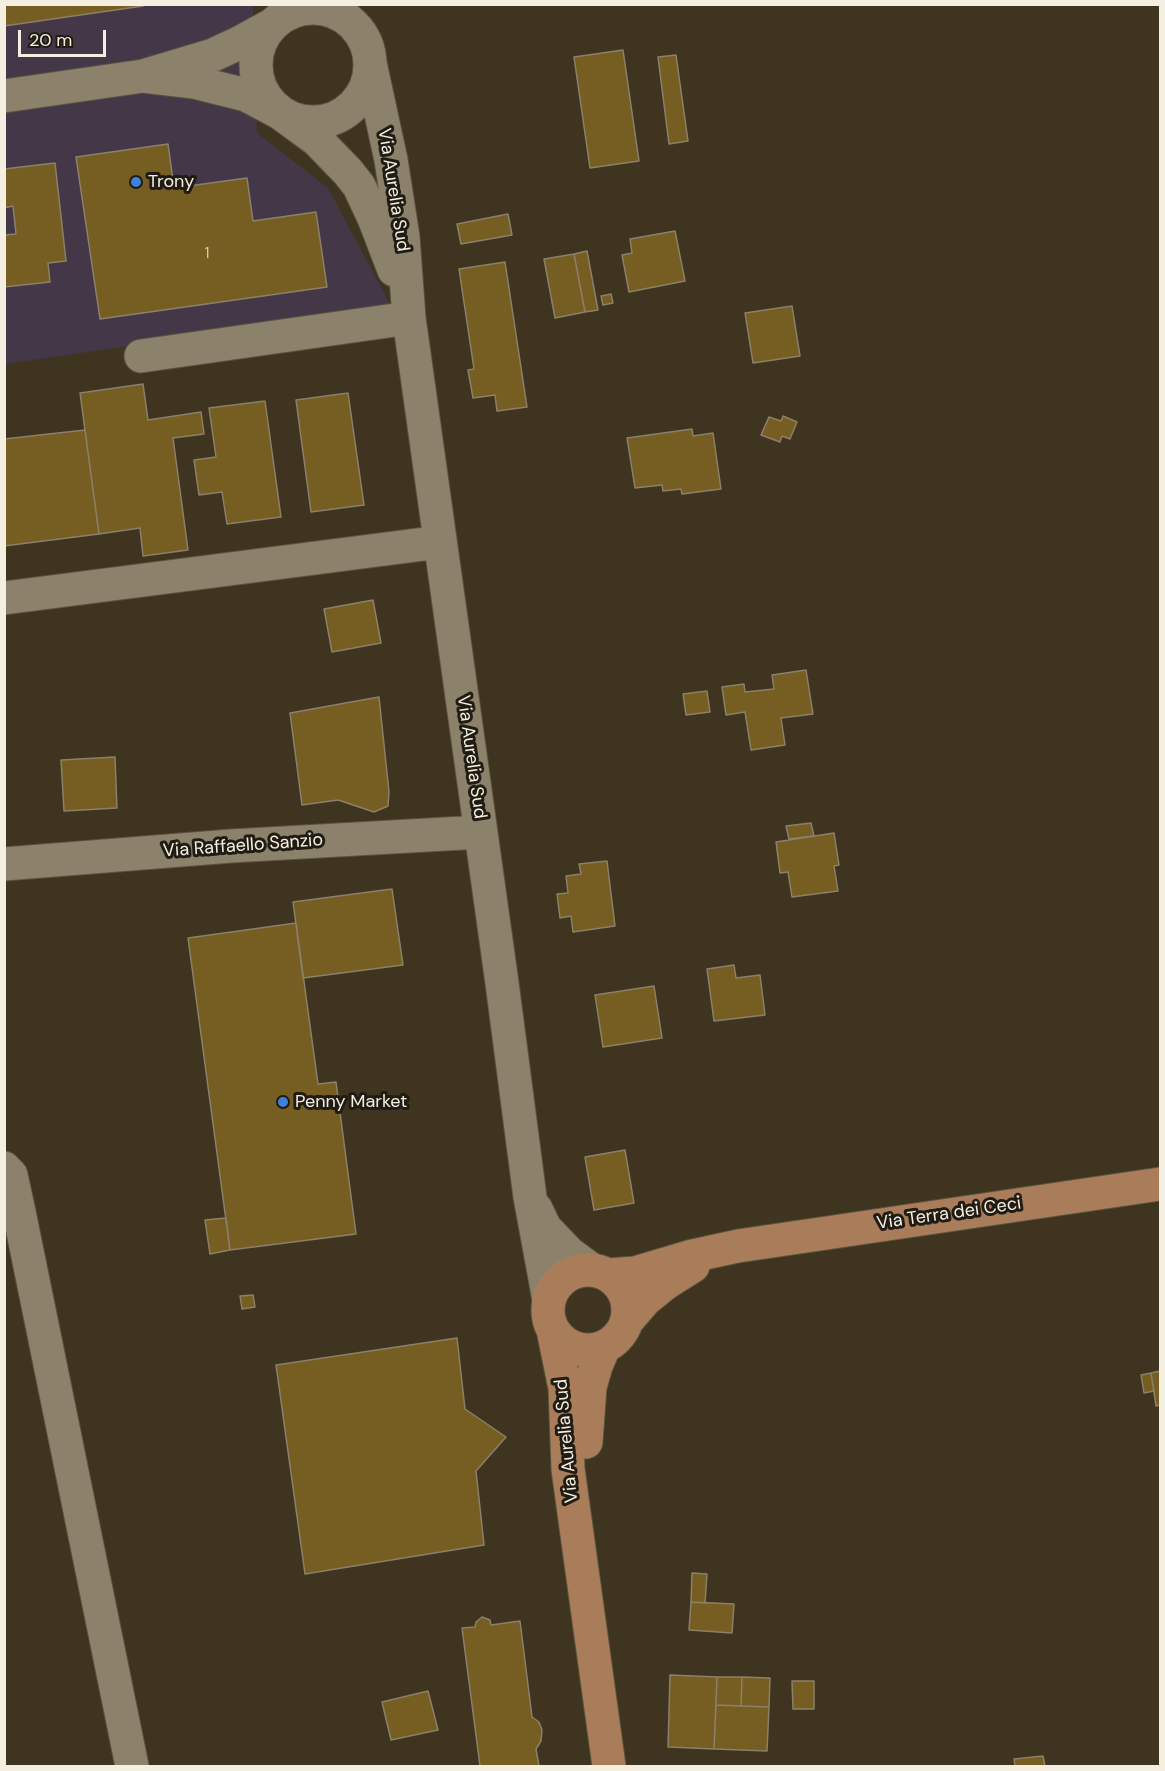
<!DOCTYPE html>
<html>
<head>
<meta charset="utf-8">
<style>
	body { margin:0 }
	#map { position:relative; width:1165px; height:1771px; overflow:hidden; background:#3e341f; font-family:"DM Sans",sans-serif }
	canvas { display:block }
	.frame { position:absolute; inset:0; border:6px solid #f5efe2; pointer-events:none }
	.scale { position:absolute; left:18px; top:30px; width:88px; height:27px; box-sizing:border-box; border:3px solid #f5efe2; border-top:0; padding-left:8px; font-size:18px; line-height:21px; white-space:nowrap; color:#f5efe2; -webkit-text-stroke:4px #211c13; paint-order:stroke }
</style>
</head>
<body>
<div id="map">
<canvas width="1165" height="1771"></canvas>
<div class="frame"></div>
<div class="scale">20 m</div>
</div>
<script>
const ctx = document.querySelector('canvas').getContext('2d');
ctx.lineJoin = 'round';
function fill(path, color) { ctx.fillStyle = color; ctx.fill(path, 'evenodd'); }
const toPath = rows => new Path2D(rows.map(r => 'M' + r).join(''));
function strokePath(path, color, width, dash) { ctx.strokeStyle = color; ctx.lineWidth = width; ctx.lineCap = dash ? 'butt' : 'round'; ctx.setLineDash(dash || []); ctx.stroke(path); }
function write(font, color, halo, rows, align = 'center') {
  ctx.font = font + ' "DM Sans",sans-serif'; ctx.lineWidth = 6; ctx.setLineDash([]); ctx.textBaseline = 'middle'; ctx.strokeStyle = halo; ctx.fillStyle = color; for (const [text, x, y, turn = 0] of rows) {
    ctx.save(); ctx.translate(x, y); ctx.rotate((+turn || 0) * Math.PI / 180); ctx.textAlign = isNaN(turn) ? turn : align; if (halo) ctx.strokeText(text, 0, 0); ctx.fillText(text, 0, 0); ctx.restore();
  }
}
const commercial = toPath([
	[4,5,253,5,257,133,328,188,392,308,5,364]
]);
const building = toPath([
	[4,4,143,4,143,6,4,26,4,4],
	[623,50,639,161,590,168,574,57,623,50],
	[676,55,688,141,669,144,658,57,676,55],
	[168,144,174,188,247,178,253,221,316,212,327,287,100,319,76,157,168,144],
	[55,163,66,261,48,263,50,282,4,287,4,235,16,234,13,206,4,208,4,169,55,163],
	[508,214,512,235,461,244,457,224,508,214],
	[675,231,685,281,629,292,622,255,632,253,630,239,675,231],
	[587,251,598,310,585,312,574,254,587,251],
	[574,254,585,312,555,318,544,259,574,254],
	[505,262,527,407,497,411,495,395,473,398,468,370,474,369,459,269,505,262],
	[611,294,613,303,603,305,601,296,611,294],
	[792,306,800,356,753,363,745,313,792,306],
	[143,384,148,420,201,412,204,434,173,438,188,550,143,556,140,528,99,534,80,393,143,384],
	[348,393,364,505,311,512,296,400,348,393],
	[265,401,281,517,227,524,222,492,199,495,194,460,216,457,209,408,265,401],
	[783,416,797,422,790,439,782,436,780,442,761,435,769,417,781,421,783,416],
	[692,429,693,436,713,433,721,489,682,494,681,489,663,491,662,485,635,488,627,438,692,429],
	[85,430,99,534,4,546,4,439,85,430],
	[373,600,381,643,332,652,324,609,373,600],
	[806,670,813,714,781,718,785,745,751,750,745,712,726,715,722,687,744,684,745,692,774,689,772,675,806,670],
	[707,691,710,712,686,715,683,694,707,691],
	[379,697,389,792,388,806,374,812,338,800,302,805,290,713,379,697],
	[115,757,117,808,64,811,61,760,115,757],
	[811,823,814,836,789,839,786,826,811,823],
	[834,833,839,865,834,866,838,891,792,897,788,872,780,873,776,842,834,833],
	[607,861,615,926,573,932,571,916,560,918,557,894,568,893,566,876,581,874,579,864,607,861],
	[392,889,403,965,303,978,293,902,392,889],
	[296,923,318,1084,336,1082,356,1234,230,1250,188,938,296,923],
	[734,965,736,978,760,975,765,1015,714,1021,707,969,734,965],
	[654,986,662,1038,603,1047,595,995,654,986],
	[625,1150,634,1203,594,1210,585,1157,625,1150],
	[226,1218,230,1250,210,1254,205,1220,226,1218],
	[253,1295,255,1307,242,1309,240,1296,253,1295],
	[457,1338,465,1409,506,1437,476,1471,484,1545,305,1574,276,1365,457,1338],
	[1160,1371,1160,1405,1156,1406,1151,1373,1160,1371],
	[1151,1373,1154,1391,1144,1393,1141,1375,1151,1373],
	[692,1573,707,1574,705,1603,691,1602,692,1573],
	[691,1602,734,1604,732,1633,689,1630,691,1602],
	[482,1617,490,1620,491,1625,520,1621,532,1717,539,1722,542,1730,541,1741,536,1749,539,1766,480,1766,462,1628,475,1627,476,1622,482,1617],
	[670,1675,717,1677,714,1749,668,1747,670,1675],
	[717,1677,742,1677,741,1706,716,1705,717,1677],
	[742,1677,770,1678,769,1707,741,1706,742,1677],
	[792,1681,814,1681,814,1709,793,1709,792,1681],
	[428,1691,438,1730,391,1740,382,1702,428,1691],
	[716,1705,769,1707,767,1751,714,1749,716,1705],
	[1043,1756,1045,1766,1015,1766,1014,1759,1043,1756]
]);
const minor = toPath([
	'256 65a57 57 0 1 1 114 0a57 57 0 1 1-114 0Z',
	[370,63,391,160,403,237,409,318,502,983,530,1197,549,1300],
	[143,76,194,82,246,95,280,113,317,140,348,172,359,186,374,218,394,270],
	[4,96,143,76,213,55,239,43,270,26],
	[141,356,409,318],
	[4,598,440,542],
	[4,864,231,846,481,832],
	[4,1168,11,1175,19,1212,132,1766],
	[536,1209,545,1228,569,1253,592,1270]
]);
const major = toPath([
	'548 1310a40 40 0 1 1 80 0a40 40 0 1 1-80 0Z',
	[608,1275,635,1273,692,1256,738,1246,1160,1184],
	[626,1322,645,1300,666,1283,693,1266],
	[553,1330,565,1388,568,1469,609,1766],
	[586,1442,590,1387,596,1366,604,1347]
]);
const markers = [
	[136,182,6,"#3f7fe0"],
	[283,1102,6,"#3f7fe0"]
];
const numberNames = [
	["1",207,254]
];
const poiNames = [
	["Trony",148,182],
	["Penny Market",295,1102]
];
const streetNames = [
	["Via Aurelia Sud",393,190,81],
	["Via Aurelia Sud",471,757,82],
	["Via Raffaello Sanzio",243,846,-4],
	["Via Terra dei Ceci",949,1214,-8],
	["Via Aurelia Sud",567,1441,-95]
];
fill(commercial, '#443848');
fill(building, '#765d22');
strokePath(building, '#8b816a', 1.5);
strokePath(minor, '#5a5340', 35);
strokePath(major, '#5a5340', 35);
strokePath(minor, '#8c826b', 33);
strokePath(major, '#a97d5a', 33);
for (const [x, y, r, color] of markers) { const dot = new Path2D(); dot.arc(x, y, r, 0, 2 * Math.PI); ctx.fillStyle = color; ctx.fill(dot); strokePath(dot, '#211c13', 2); }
write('15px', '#d5cab2', null, numberNames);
write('18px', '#f5efe2', '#211c13', poiNames, 'left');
write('18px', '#f5efe2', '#211c13', streetNames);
</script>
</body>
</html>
